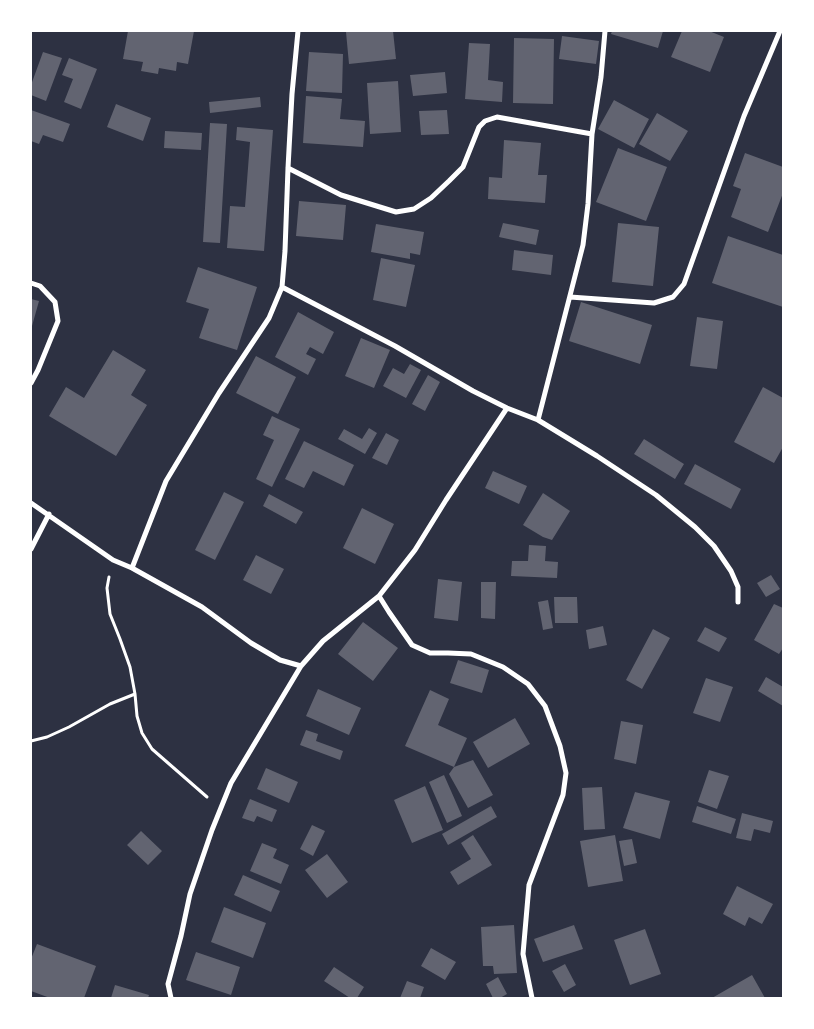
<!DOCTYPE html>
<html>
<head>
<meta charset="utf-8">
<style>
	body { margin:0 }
	#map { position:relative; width:814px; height:1029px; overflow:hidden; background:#2d3142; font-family:Figtree,sans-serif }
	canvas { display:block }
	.frame { position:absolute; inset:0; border:32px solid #fff; pointer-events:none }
</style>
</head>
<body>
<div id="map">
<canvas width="814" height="1029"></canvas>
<div class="frame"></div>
</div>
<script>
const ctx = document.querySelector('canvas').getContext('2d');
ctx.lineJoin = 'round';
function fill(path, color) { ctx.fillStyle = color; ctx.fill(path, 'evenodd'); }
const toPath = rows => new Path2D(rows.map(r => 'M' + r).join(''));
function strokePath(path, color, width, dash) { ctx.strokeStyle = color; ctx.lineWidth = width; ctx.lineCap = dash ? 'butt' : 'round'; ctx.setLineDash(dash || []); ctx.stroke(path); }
const building = toPath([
	[128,31,194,31,188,64,177,62,176,71,159,68,158,74,141,71,143,62,123,59],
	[354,31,393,31,396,59,349,64,346,32],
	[612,31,663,31,658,48,611,34],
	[682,31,709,31,724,37,710,72,671,57],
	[562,36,599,41,596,64,559,59],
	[514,38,554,39,553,104,513,103],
	[469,43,490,44,488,80,503,82,502,102,465,99],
	[43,52,62,58,46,101,31,95,31,85],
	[309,52,343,54,342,93,306,91],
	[69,58,97,69,81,109,64,102,73,79,62,75],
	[445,72,447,93,413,96,410,75],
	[398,81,401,132,370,134,367,83],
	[306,96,342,99,340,119,365,121,363,147,303,143],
	[260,97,261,107,210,113,209,102],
	[614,100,649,119,634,148,598,129],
	[116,104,151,118,143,141,107,127],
	[31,110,70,124,63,142,43,135,39,144,31,141],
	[447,110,449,134,421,135,419,111],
	[657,113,688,131,670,161,639,144],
	[210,123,227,124,220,243,203,242],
	[237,127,273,130,264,251,227,248,230,206,245,207,250,142,236,140],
	[165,131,202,133,201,150,164,148],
	[504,140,541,143,538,175,547,175,545,203,488,199,489,177,502,178],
	[618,148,667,167,646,221,596,202],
	[745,153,783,167,783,193,768,232,731,217,741,189,733,186],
	[299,201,346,205,343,240,296,236],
	[503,223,539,230,536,245,499,237],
	[618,223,659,227,653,286,612,282],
	[376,224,424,232,420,255,410,253,410,259,371,252],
	[728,236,783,255,783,307,712,283],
	[514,250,553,255,551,275,512,270],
	[381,258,415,265,406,307,373,300],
	[198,267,257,287,237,350,199,338,209,309,186,302],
	[31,299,39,301,32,326,31,326],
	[581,302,652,325,640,364,569,341],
	[298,312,334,332,323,354,310,347,306,354,316,359,308,375,275,357],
	[697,317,723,321,717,369,690,366],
	[361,338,390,350,374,388,345,376],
	[113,350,146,370,131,395,147,405,116,456,49,416,66,387,84,398],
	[256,356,296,377,278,414,236,393],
	[410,364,421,370,406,398,383,386,393,368,404,374],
	[428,375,440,382,425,411,412,404],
	[763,387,783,398,783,447,774,463,734,442],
	[272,416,300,429,272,487,256,479,274,440,263,435],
	[369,428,377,433,365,454,338,439,344,429,362,439],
	[386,433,399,440,387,465,372,458],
	[644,439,684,464,675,479,634,454],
	[304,441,354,465,344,486,313,471,304,488,285,479],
	[695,464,741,489,731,509,684,484],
	[493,471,527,486,519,504,485,488],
	[224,492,244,502,215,560,195,550],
	[543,493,570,511,552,540,543,537,523,525],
	[269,494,303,512,296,524,263,506],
	[362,508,394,524,375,564,343,548],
	[529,545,546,546,545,561,558,562,557,578,511,576,512,561,528,561],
	[256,555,284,569,271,594,243,580],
	[771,575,780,589,766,597,757,583],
	[438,579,462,582,458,621,434,618],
	[481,582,496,582,495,619,481,618],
	[554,597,577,597,578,623,555,623],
	[548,600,553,628,543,630,538,602],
	[774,604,783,608,783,648,779,654,754,640],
	[363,622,398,648,373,681,338,654],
	[603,626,607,645,589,649,586,630],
	[705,627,727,638,719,652,697,641],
	[653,629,670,638,642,689,626,680],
	[458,660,489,670,482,693,450,683],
	[766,677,783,687,783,706,758,691],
	[706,678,733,687,720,722,693,713],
	[318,689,361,708,349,735,306,716],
	[430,690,449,699,438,725,467,738,454,767,405,746],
	[515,718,530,744,488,768,473,742],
	[621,721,643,725,636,764,614,759],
	[306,730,318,734,316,741,343,751,340,760,300,745],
	[473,760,493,795,468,808,449,774,454,767],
	[266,768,298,782,289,803,257,789],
	[709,770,729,776,717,809,698,802],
	[444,775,462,816,447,823,429,782],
	[425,786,443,830,412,843,394,800],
	[602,787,605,829,584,830,582,788],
	[635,792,670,801,660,839,623,828],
	[250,799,277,810,272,822,257,816,254,822,242,818],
	[491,806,497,817,448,845,442,834],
	[697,806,736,819,731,834,692,822],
	[742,813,773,821,770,833,754,829,751,841,736,838],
	[312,825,325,831,313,856,300,849],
	[141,831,162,851,148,865,127,845],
	[473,835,492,865,458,885,450,872,471,859,461,843],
	[615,835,623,881,588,887,580,841],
	[632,839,637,863,624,866,619,841],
	[262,843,277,849,273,858,289,865,281,884,250,871],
	[327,854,348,882,327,898,305,870],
	[243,875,280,891,271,912,234,895],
	[737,886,773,904,762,924,749,917,745,926,723,914],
	[224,907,266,923,253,958,211,942],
	[514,925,517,973,494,974,493,966,483,966,481,927],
	[574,925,583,949,543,962,534,939],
	[645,929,661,974,630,985,614,940],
	[37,944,96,966,84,998,50,998,31,991,31,959],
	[431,948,456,962,445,980,421,966],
	[196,952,240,967,231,995,186,980],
	[565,964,576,985,564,992,552,971],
	[334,967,364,987,357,998,350,998,324,981],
	[752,975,765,998,712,998],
	[498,977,507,994,500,998,493,998,486,984],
	[407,981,424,987,420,998,400,998],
	[115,985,149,995,148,998,111,998]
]);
const path = toPath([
	[109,577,107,588,110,614,120,639,130,667,135,694,137,716,142,733,152,749,207,797],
	[31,741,47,737,69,727,110,704,135,694]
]);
const minor = toPath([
	[288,168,341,195,396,212,414,209,431,198,449,181,463,167,479,127,485,121,497,117,592,134],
	[31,283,40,286,55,302,58,321,38,370,31,383],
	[282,287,395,346,473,391,507,408,538,420,597,456,656,495,695,527,714,546,731,571,738,587,738,602],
	[570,297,654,303,673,297,684,284,744,116,780,31],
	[538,420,583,245,588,204,592,134,601,77,605,31],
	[31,503,113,560,132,568,202,607,251,643,280,660,301,666,323,641,379,596,415,550,446,500,507,408],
	[31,549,49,514],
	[132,568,166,481,219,393,269,318,282,287,285,251,288,168,292,94,298,31],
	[379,596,389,612,412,645,430,653,448,653,471,654,503,667,528,684,545,706,560,746,566,773,563,795,529,885,523,954,532,998],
	[171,998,168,984,181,936,190,894,212,830,231,783,301,666]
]);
fill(building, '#626471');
strokePath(path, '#fff', 3);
strokePath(minor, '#fff', 5);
</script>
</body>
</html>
